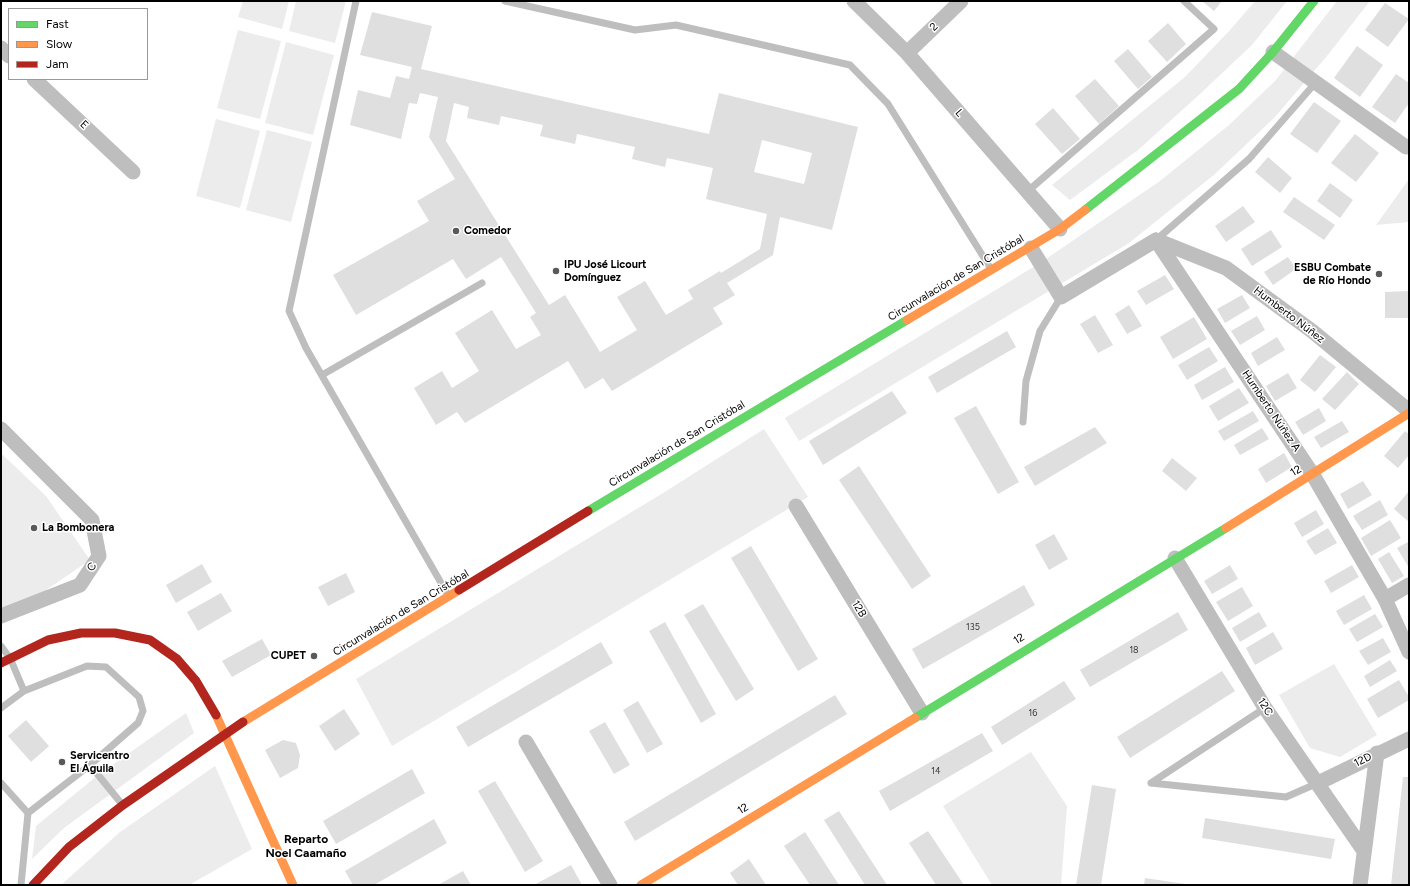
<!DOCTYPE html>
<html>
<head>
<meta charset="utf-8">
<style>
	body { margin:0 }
	#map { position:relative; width:1410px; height:886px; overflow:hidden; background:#fff; font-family:Figtree,sans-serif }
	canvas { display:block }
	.frame { position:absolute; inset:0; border:2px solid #000; pointer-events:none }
	.legend { position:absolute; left:8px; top:8px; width:140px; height:72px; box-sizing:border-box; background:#fff; border:1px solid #999; margin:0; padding:5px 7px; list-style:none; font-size:12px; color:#000 }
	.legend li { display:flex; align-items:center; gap:8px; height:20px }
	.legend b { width:20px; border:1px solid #999 }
</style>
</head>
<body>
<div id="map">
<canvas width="1410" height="886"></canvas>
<div class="frame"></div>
<ul class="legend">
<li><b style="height:5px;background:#63d668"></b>Fast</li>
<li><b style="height:5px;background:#ff974d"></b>Slow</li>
<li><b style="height:5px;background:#b3261e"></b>Jam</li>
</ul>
</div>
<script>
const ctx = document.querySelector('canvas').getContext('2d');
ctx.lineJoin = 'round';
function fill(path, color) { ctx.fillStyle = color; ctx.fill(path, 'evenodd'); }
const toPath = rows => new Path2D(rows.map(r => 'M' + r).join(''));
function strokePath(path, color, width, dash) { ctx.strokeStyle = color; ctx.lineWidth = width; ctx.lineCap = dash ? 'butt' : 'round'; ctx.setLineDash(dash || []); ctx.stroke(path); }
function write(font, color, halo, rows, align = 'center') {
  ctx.font = font + ' Figtree,sans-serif'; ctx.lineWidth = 3; ctx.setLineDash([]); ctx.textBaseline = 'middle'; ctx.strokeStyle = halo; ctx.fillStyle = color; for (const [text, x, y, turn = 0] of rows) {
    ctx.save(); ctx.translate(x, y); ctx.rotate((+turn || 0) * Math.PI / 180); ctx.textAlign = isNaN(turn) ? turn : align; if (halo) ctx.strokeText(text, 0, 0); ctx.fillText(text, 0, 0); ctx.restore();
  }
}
const green = toPath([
	[243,1,289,1,282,29,238,17],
	[296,1,346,1,335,43,289,31],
	[1255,1,1287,1,1252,45,1200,94,1138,150,1070,200,1052,185,1185,77,1231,29],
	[1337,1,1370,1,1327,56,1275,117,1215,174,1129,243,799,441,785,418,1040,263,1160,181,1229,125,1275,81],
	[238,30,281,41,260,119,217,108],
	[286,42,334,55,313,135,265,123],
	[216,119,260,131,240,208,196,196],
	[267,130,312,142,291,222,246,210],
	[1409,179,1409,222,1376,225],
	[764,429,808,497,392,746,356,679,663,493],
	[1,453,46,496,90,560,1,621],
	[1334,664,1377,735,1340,757,1310,748,1279,695],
	[186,713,194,733,64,828,32,859,36,826,98,775],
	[1031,752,1067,806,1061,885,992,885,943,806],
	[215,766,252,849,189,885,61,885,120,832]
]);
const building = toPath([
	[1202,1,1222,1,1214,11],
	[1385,3,1409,19,1388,47,1365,30],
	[372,12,432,26,421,69,709,134,719,93,858,127,832,230,780,217,773,255,727,283,735,295,713,308,723,324,612,391,603,378,585,389,568,361,465,423,457,412,436,425,414,388,442,371,452,388,479,371,455,333,492,310,516,349,541,335,530,317,536,313,501,257,466,279,453,259,356,315,333,275,429,221,417,201,455,179,429,137,438,97,420,93,417,104,409,103,401,139,350,125,358,90,390,98,396,76,409,79,412,67,360,55],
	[454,103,469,107,467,118,499,125,501,116,543,125,540,136,575,144,577,134,635,147,632,159,665,167,667,158,713,168,706,199,767,214,760,249,721,273,720,271,688,290,693,299,666,315,645,281,617,297,637,330,600,352,565,295,549,305,446,141],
	[762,140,812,153,804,184,754,172],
	[1168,23,1186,44,1167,62,1148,41],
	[1357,46,1383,65,1360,97,1334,78],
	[1128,49,1152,77,1138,89,1114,61],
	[1396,74,1409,83,1409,103,1395,123,1372,107],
	[1095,79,1119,106,1099,124,1075,96],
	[1314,102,1341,121,1317,153,1290,134],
	[1053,108,1080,139,1062,154,1035,124],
	[1355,134,1379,153,1356,182,1331,163],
	[1268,157,1292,178,1280,193,1255,172],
	[1330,183,1353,200,1340,218,1317,201],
	[1294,197,1335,225,1324,240,1283,212],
	[1243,206,1255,222,1226,242,1215,226],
	[1271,230,1282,247,1252,266,1241,249],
	[1288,257,1296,269,1273,285,1264,272],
	[1165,275,1174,289,1146,305,1137,291],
	[1409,291,1409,318,1385,318,1385,292],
	[1242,295,1250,308,1225,323,1217,309],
	[1129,305,1142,326,1127,334,1115,314],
	[1095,315,1113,345,1098,353,1080,324],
	[1257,316,1265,330,1240,345,1231,331],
	[1194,317,1207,339,1173,359,1160,337],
	[1007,331,1016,347,937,393,928,377],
	[1277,337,1285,350,1258,366,1251,353],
	[1209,347,1218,361,1187,380,1178,365],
	[1320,355,1336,367,1315,392,1300,380],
	[1225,367,1234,382,1202,400,1194,385],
	[1347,372,1359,384,1335,410,1322,399],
	[1288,373,1297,388,1275,401,1266,386],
	[1239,388,1249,403,1218,421,1209,406],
	[892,391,907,413,823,465,809,441],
	[976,406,1019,482,998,494,954,418],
	[1319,408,1326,421,1303,435,1295,422],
	[1253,411,1259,421,1224,441,1218,431],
	[1342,421,1349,432,1321,448,1314,437],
	[1095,427,1107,443,1035,486,1024,467],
	[1262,428,1269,439,1240,455,1234,445],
	[1405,431,1409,434,1409,455,1398,468,1384,456],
	[1284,453,1292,467,1266,483,1258,469],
	[1172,458,1197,478,1186,491,1162,471],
	[859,466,931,576,912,589,839,480],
	[1363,481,1372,495,1348,509,1340,494],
	[1409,491,1409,522,1394,509],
	[1380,500,1388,515,1362,530,1353,516],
	[1316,510,1324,524,1302,537,1294,523],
	[1390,520,1401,538,1371,556,1361,538],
	[1328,528,1337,543,1315,555,1306,541],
	[1054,534,1068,559,1049,570,1035,545],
	[1408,542,1409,543,1409,568,1397,548],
	[751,546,818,659,798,671,731,558],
	[1389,552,1404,576,1392,583,1378,559],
	[202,564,212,582,176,603,166,585],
	[1230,565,1238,579,1212,594,1204,581],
	[1352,565,1359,577,1331,593,1324,581],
	[346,573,355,592,328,606,318,587],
	[1024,585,1035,605,923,669,912,649],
	[1242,587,1253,606,1228,621,1216,602],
	[221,593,232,611,198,631,187,612],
	[1364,595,1372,609,1344,625,1336,611],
	[703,604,754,689,736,701,684,615],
	[1178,612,1188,630,1090,687,1080,670],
	[1259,612,1267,626,1240,642,1232,628],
	[1375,614,1383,627,1357,642,1349,629],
	[665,622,716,714,701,723,649,631],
	[1273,632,1283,649,1255,665,1246,648],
	[1383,638,1391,652,1368,665,1359,651],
	[262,639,271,655,232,677,222,661],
	[601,642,613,663,468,747,456,727],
	[1390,660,1397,671,1370,687,1364,676],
	[1222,671,1235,691,1130,758,1117,737],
	[1399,680,1409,697,1409,700,1378,718,1367,699],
	[1064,681,1076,699,1002,745,991,727],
	[835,695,847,714,635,841,624,822],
	[638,701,663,744,647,753,623,710],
	[344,709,360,734,335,751,319,726],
	[26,720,49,746,31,762,8,736],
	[605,722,630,765,614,774,589,731],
	[982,733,993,751,890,811,879,791],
	[283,740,296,743,300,755,298,768,280,778,265,750],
	[412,769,425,793,336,844,323,821],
	[1403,777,1409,777,1409,885,1391,885],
	[495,781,543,861,525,872,478,791],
	[1092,785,1116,789,1101,885,1076,885],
	[839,811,887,885,865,885,824,820],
	[1205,818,1335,839,1331,859,1202,838],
	[434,819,447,843,374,885,353,885,345,871],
	[928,831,964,885,936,885,909,843],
	[805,832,839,885,810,885,784,846],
	[749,859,766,885,738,885,730,873],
	[571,865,582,885,534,885],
	[463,871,471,885,438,885],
	[1145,878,1185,884,1185,885,1144,885]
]);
const lane = toPath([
	[356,1,289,311,306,348,448,595],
	[505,1,635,30,676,25,850,65,888,104,991,269],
	[1028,191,1214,29,1184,1],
	[1156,240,1249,159,1317,81],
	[322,375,482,283],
	[1023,422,1026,381,1040,331,1061,297],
	[1,646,10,658,24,691],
	[1,708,24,691,87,666,106,667,139,697,143,711,138,723,90,765,28,813,1,783],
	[90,765,121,803],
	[1151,783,1286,797,1318,783],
	[1151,783,1265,708],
	[21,885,28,813]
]);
const street = toPath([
	[854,1,907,53,1060,229],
	[1,48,9,56],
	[1273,52,1406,147],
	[907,53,961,1],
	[34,79,133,172],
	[1156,240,1313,475,1385,599,1409,652],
	[1156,240,1226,268,1312,331,1409,411],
	[1031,248,1061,297,1156,240],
	[1,429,92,520,99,556,80,585,1,616],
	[796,506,922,713],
	[1175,558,1265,708,1364,851],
	[1385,599,1409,585],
	[526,742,610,885],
	[1318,783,1409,739],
	[1360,885,1377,753]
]);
const fast = toPath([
	[1085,210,1239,89,1273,52,1314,1],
	[588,511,907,320],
	[915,718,1226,528]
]);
const slow = toPath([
	[907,320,1060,229,1085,210],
	[1226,528,1409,413],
	[216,715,293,885],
	[243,722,459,590],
	[641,885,915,718]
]);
const jam = toPath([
	[459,590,588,511],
	[1,663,48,640,81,633,115,633,150,640,177,659,196,681,216,715],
	[33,885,69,847,123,805,243,722]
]);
const markers = [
	[456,231,4,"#595959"],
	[556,271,4,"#595959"],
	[1379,274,4,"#595959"],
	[34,528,4,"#595959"],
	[314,656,4,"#595959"],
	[62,762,4,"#595959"]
];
const numberNames = [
	["135",973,627],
	["18",1134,650],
	["16",1033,713],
	["14",936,771]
];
const streetNames = [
	["2",934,27,-44],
	["L",959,113,49],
	["E",84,125,43],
	["Circunvalación de San Cristóbal",956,278,-31],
	["Humberto Núñez",1289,315,37],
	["Humberto Núñez A",1271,411,56],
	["Circunvalación de San Cristóbal",677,444,-31],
	["12",1296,471,-31],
	["C",92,567,-57],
	["12B",859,609,59],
	["Circunvalación de San Cristóbal",401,613,-31],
	["12",1019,639,-32],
	["12C",1265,707,57],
	["12D",1363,760,-27],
	["12",743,809,-32]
];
const poiNames = [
	["Comedor",464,231],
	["IPU José Licourt",564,265],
	["Domínguez",564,278],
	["ESBU Combate",1371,268,"right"],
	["de Río Hondo",1371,281,"right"],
	["La Bombonera",42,528],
	["CUPET",306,656,"right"],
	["Servicentro",70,756],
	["El Águila",70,769]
];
const neighbourhoodNames = [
	["Reparto",306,839],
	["Noel Caamaño",306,853]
];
fill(green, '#ececec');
fill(building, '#dfdfdf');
strokePath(lane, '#bebebe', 7);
strokePath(street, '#bebebe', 15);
strokePath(fast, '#63d668', 9);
strokePath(slow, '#ff974d', 9);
strokePath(jam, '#b3261e', 9);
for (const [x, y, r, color] of markers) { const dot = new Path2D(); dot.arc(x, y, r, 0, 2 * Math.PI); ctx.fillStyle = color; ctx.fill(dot); strokePath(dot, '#fff', 1.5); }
write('9px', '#383838', null, numberNames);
write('11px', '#000', '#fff', streetNames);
write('bold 11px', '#000', '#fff', poiNames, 'left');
write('bold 12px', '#000', '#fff', neighbourhoodNames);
</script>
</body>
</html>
